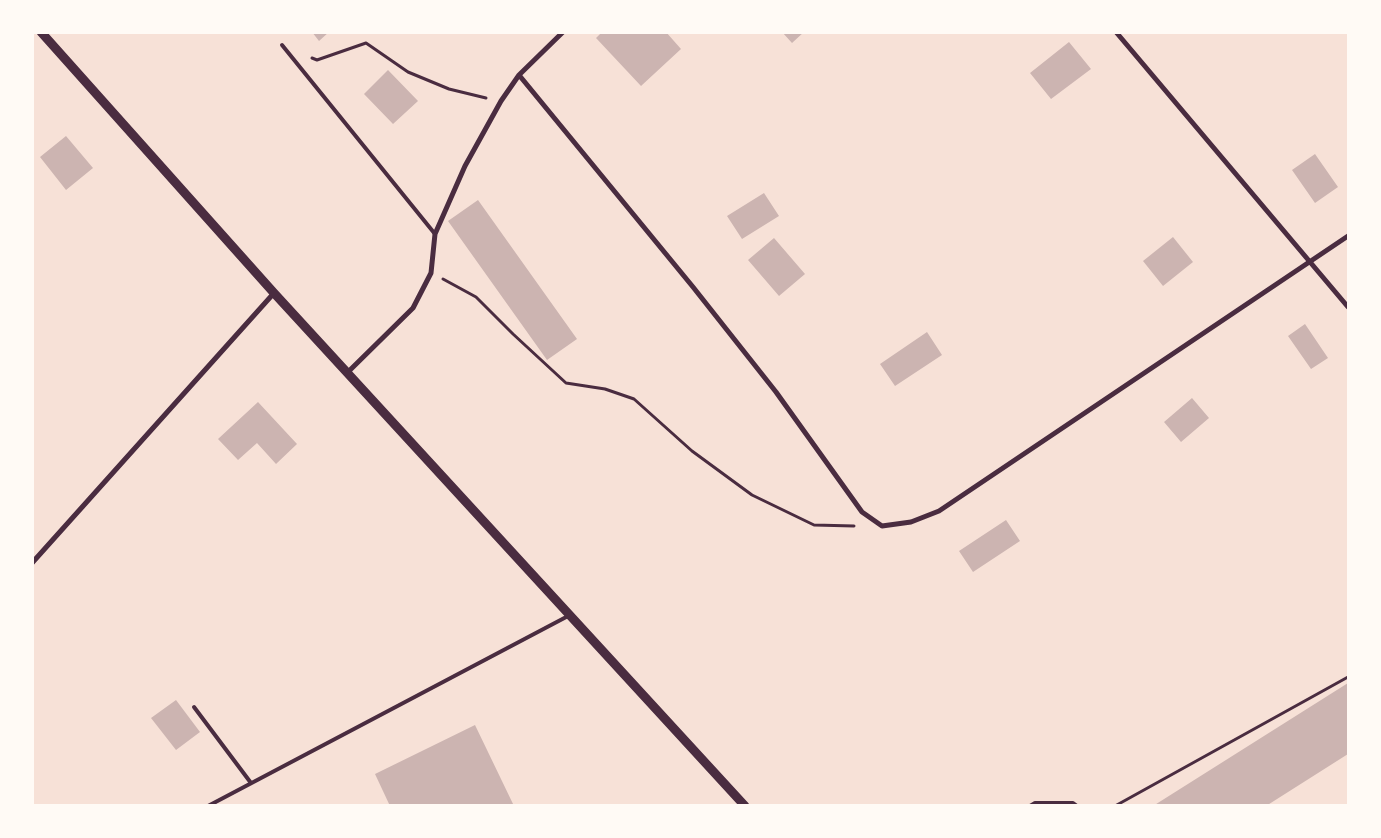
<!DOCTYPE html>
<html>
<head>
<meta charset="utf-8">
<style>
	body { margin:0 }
	#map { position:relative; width:1381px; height:838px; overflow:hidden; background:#f7e1d7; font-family:Lato,sans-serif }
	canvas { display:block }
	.frame { position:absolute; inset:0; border:34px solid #fffaf5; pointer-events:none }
</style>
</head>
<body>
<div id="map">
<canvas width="1381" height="838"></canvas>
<div class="frame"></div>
</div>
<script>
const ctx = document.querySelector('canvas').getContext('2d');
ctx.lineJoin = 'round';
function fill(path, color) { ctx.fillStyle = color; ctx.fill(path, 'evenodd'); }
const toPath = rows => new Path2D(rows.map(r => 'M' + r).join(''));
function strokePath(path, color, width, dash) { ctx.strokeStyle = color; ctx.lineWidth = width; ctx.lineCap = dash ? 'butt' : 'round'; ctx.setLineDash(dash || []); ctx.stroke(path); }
const building = toPath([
	[312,32,329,32,319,41],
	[602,32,666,32,681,49,641,86,596,38],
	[782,32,804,32,792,43],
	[1069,42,1091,69,1051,99,1030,73],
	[388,70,418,101,393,124,364,94],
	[66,136,93,168,66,190,40,157],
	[1315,154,1338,187,1315,203,1292,170],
	[764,193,779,216,742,239,727,216],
	[478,200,577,339,547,360,448,221],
	[1173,237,1193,262,1163,286,1143,261],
	[774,238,805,274,779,296,748,260],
	[1305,324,1328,358,1311,369,1288,336],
	[927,332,942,355,895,386,880,364],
	[1192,398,1209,418,1181,442,1164,422],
	[258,402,297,444,276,464,257,443,238,460,218,439],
	[1006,520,1020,541,973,572,959,551],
	[1348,683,1348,754,1266,806,1153,806],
	[176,700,200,732,176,750,151,718],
	[475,725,514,806,390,806,375,774]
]);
const path = toPath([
	[312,58,317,60,366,43,408,72,449,89,486,98],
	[443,279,476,297,513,334,566,383,605,389,634,399,692,451,752,495,814,525,854,526],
	[1115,806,1348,677]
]);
const service = toPath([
	[282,45,435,234],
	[194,707,251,783],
	[208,806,570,615],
	[1030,806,1035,803,1073,803,1077,806]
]);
const minor = toPath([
	[1116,32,1348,307],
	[519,75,693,287,776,392,862,512,882,526,911,522,939,511,1348,236],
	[347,373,413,308,431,273,435,234,465,166,501,101,519,75,563,32],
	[32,563,274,293]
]);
const tertiary = toPath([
	[41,32,274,293,745,806]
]);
fill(building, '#ccb4b1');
strokePath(path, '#4a2c40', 3);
strokePath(service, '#4a2c40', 4);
strokePath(minor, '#4a2c40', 5);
strokePath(tertiary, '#4a2c40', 9);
</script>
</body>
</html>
